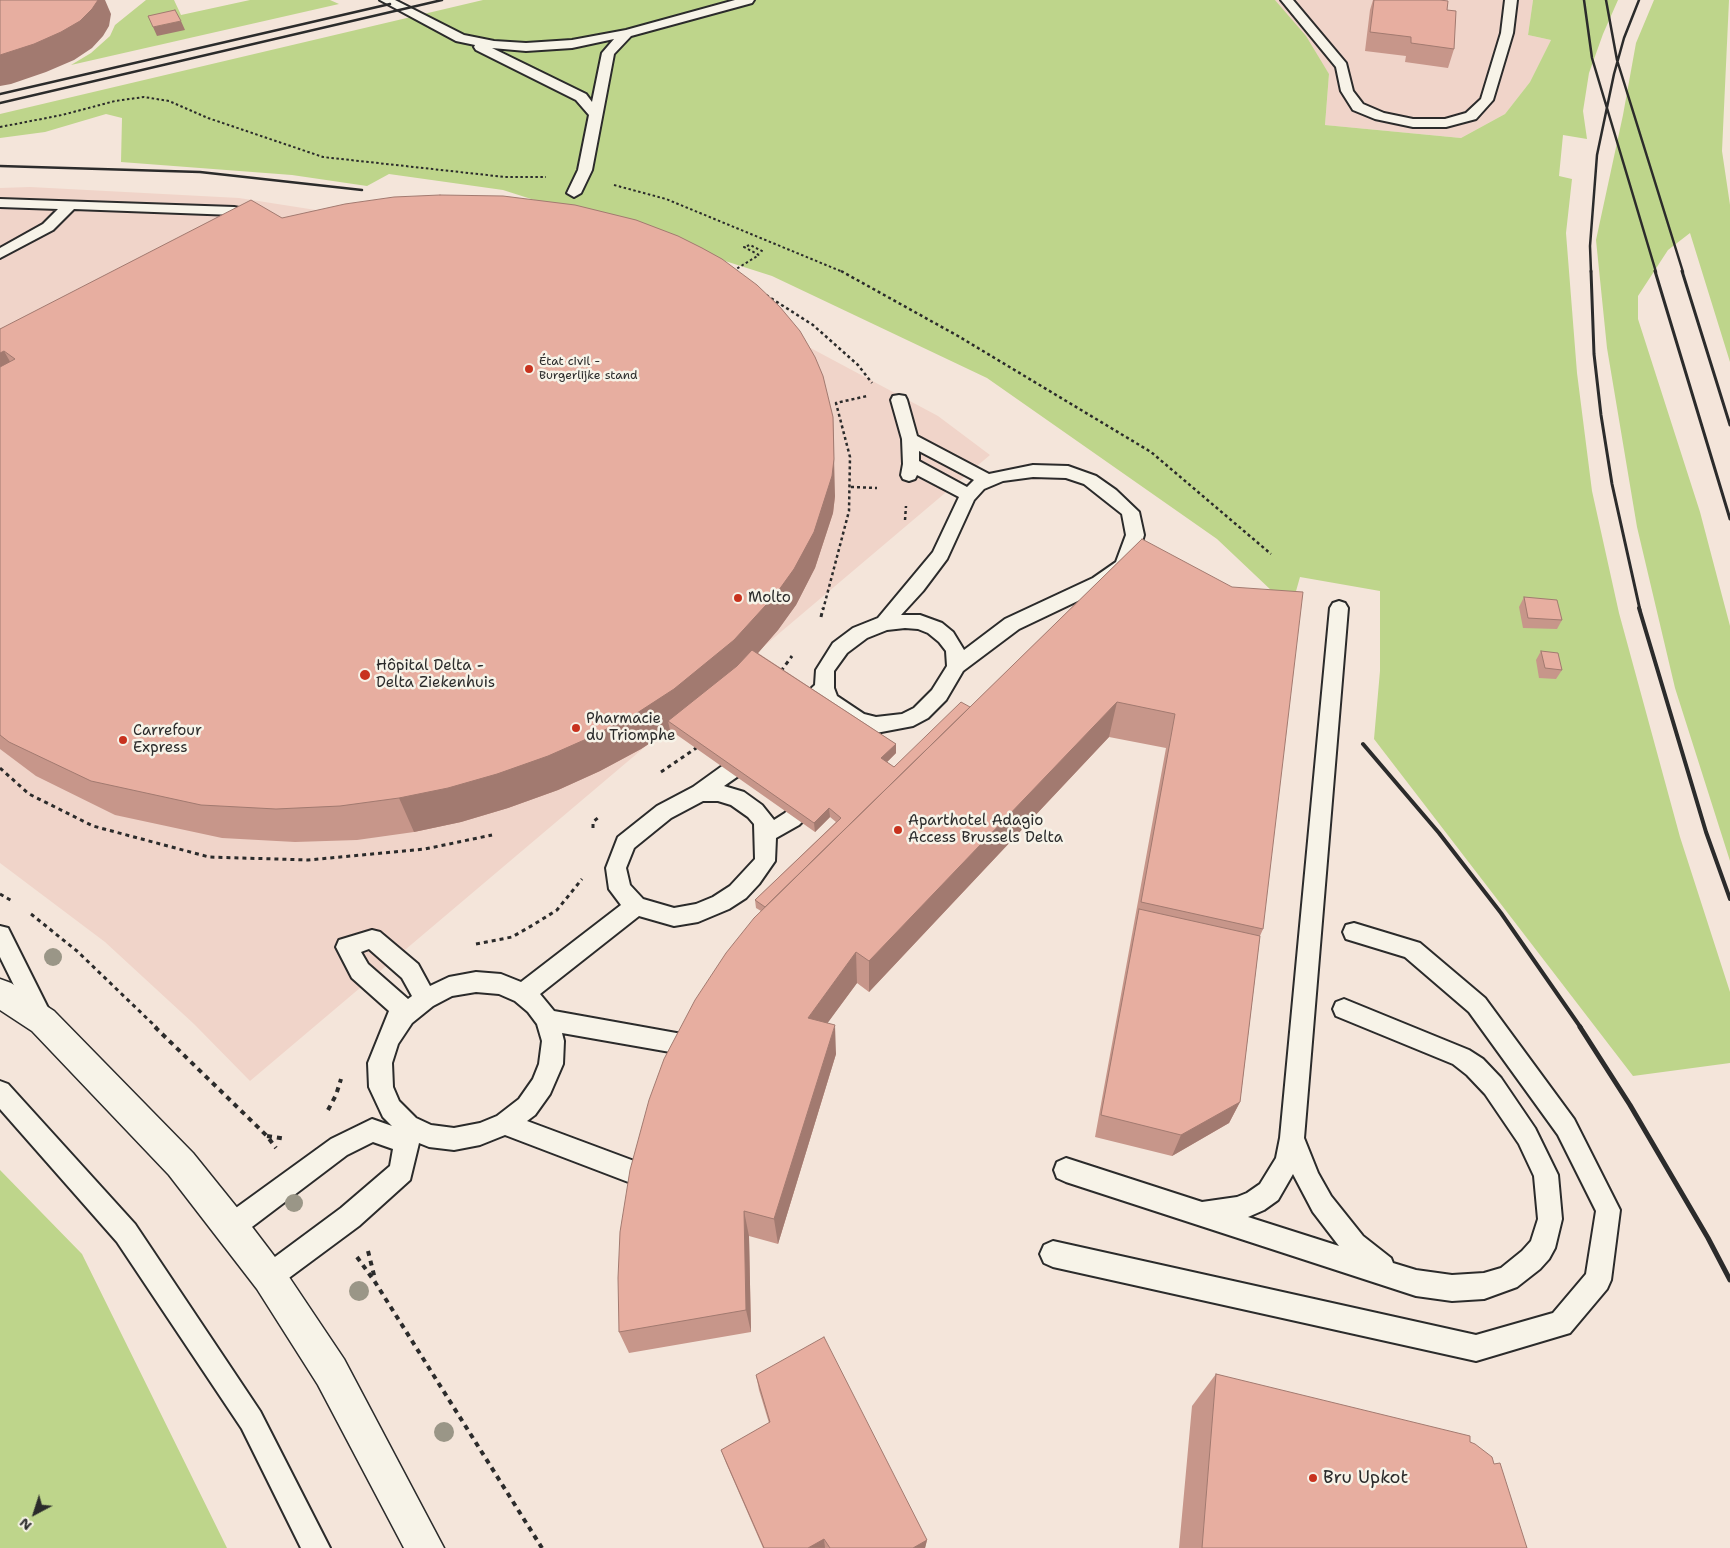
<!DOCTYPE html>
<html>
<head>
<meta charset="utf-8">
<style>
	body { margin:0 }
	#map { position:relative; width:1730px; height:1548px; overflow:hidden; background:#f4e5da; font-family:"Shantell Sans",sans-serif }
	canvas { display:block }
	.north { position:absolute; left:10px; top:1488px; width:50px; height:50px; -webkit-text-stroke:4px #f7f3e8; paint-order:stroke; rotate:220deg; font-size:14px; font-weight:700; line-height:20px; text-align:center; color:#2b2b2b }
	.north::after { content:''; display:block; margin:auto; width:18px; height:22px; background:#2b2b2b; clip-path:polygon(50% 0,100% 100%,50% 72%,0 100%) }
</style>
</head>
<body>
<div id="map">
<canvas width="1730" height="1548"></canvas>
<div class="north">N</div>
</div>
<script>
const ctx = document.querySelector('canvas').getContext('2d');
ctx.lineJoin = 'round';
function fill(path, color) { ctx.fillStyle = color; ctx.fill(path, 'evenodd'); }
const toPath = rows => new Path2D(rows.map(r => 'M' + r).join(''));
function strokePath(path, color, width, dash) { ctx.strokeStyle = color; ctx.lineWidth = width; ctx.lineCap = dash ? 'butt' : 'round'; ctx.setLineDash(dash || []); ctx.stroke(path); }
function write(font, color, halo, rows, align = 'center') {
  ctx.font = font + ' "Shantell Sans",sans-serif'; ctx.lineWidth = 5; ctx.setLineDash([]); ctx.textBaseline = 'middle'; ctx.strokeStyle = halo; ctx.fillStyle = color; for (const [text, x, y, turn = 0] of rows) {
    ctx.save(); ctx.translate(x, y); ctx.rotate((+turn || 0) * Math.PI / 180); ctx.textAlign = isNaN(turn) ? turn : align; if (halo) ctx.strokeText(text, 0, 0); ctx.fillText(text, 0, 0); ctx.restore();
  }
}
const built = toPath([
	[1275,0,1533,0,1528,35,1551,40,1530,82,1505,114,1461,138,1325,125,1329,74],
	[30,187,239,198,450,231,760,321,938,416,990,455,250,1081,194,1024,105,942,0,863,0,188]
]);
const green = toPath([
	[146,0,174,0,181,15,250,0,330,0,339,4,71,65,91,53,110,36,115,25],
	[483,0,1275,0,1306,36,1329,74,1325,125,1461,138,1505,114,1530,82,1551,40,1528,35,1533,0,1618,0,1603,34,1589,73,1583,111,1587,139,1563,135,1559,176,1572,179,1566,233,1577,373,1592,491,1619,613,1680,837,1730,992,1730,1063,1633,1076,1374,739,1380,671,1380,591,1300,577,1291,609,1217,539,987,378,772,276,503,190,389,174,367,186,292,175,121,162,122,118,106,114,45,132,0,138,0,114],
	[1654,0,1729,0,1722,151,1730,205,1730,362,1690,233,1668,250,1638,296,1638,319,1700,512,1730,626,1730,861,1675,688,1637,527,1607,348,1596,240,1623,115,1636,43],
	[0,1170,82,1254,227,1548,0,1548]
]);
const pathFar3 = toPath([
	[0,127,62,115,115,101,144,97,169,101,208,118,323,157,505,177,546,177],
	[614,185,666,199,843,272],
	[759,255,744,247,750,245,764,252],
	[733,271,759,255]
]);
const pathFar2 = toPath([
	[841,271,958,336,1151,452,1271,554],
	[766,295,813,325,858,365,872,383],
	[851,487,877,488],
	[905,520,906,506],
	[823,610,849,511,850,457,836,403,867,396]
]);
const pathFar1 = toPath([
	[821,617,823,608],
	[781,671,792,656],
	[0,768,29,794,93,826,209,857,308,860,425,849,492,835],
	[661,772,699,746],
	[593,828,593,822,599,817],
	[0,894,12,901],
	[31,914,77,951,157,1028],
	[476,944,512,937,533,925,557,910,582,879]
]);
const path = toPath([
	[155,1027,267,1136,276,1148],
	[328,1110,336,1095,341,1079],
	[267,1136,286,1139],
	[368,1251,375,1279],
	[357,1257,375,1282,542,1548]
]);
const lane = toPath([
	[380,0,395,0,464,35,494,41,526,43,572,40,626,30,735,0,754,0,752,3,631,36,614,54,592,170,581,193,574,197,567,193,578,170,589,115,576,100,476,50,474,47,475,45,456,41,380,0],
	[614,39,602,53,592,102,586,94,492,48,526,51,572,48,614,39],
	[1281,0,1293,0,1346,63,1353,91,1363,104,1384,113,1413,119,1445,119,1466,113,1481,99,1501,33,1505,0,1517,0,1513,33,1493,100,1476,119,1446,127,1413,127,1375,119,1353,110,1341,91,1336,67,1281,0],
	[0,199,234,207,260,212,262,215,260,218,255,219,234,215,74,209,53,230,0,258,0,248,43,224,58,209,0,207,0,199],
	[899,395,905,396,907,400,917,436,989,474,1033,465,1068,466,1096,476,1116,490,1139,512,1144,535,1140,549,1129,570,1105,588,1019,629,963,671,946,700,928,718,913,726,876,733,851,725,823,706,821,702,806,716,799,718,792,716,789,711,792,706,815,685,816,670,833,643,853,628,878,618,933,552,959,497,917,475,915,479,909,481,903,479,901,475,903,464,902,439,891,400,893,396,899,395],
	[919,451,974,480,967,487,919,461,919,451],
	[1033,477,1066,478,1084,484,1122,514,1126,535,1116,562,1093,578,1005,619,964,650,953,632,942,623,920,615,901,615,923,591,947,559,974,500,984,489,1003,481,1033,477],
	[905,628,918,629,928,633,939,642,946,651,947,666,932,690,914,708,902,714,876,717,864,714,837,696,834,688,834,671,847,653,867,638,887,630,905,628],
	[1339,601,1345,603,1348,608,1304,1138,1318,1173,1331,1196,1363,1236,1391,1258,1393,1263,1416,1270,1452,1275,1484,1273,1501,1268,1522,1251,1531,1241,1538,1219,1534,1176,1519,1144,1485,1094,1467,1075,1453,1064,1336,1016,1333,1009,1336,1002,1344,999,1469,1050,1483,1059,1501,1078,1535,1128,1558,1175,1562,1219,1555,1248,1549,1259,1540,1269,1517,1287,1484,1299,1452,1301,1416,1296,1066,1182,1057,1178,1054,1170,1057,1162,1066,1158,1202,1202,1237,1197,1247,1193,1260,1184,1276,1158,1280,1138,1330,608,1333,603,1339,601],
	[1293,1174,1313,1212,1339,1246,1248,1217,1264,1210,1278,1200,1293,1174],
	[750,749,757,751,760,757,757,763,724,786,744,792,762,805,774,820,785,813,805,793,812,791,819,793,822,799,819,805,799,825,776,838,775,861,759,884,746,898,729,909,698,922,674,926,639,916,540,994,554,1011,693,1036,701,1039,704,1046,701,1053,693,1056,562,1033,564,1041,563,1064,550,1094,535,1115,527,1121,653,1168,656,1176,653,1184,644,1188,505,1135,480,1145,454,1150,429,1147,419,1143,410,1180,359,1226,278,1286,269,1290,260,1286,256,1277,260,1268,341,1208,390,1166,393,1149,373,1142,347,1155,240,1236,231,1239,222,1236,219,1227,222,1218,331,1139,372,1119,392,1126,383,1117,369,1087,368,1063,389,1011,352,978,336,947,339,940,372,930,380,932,418,964,430,986,449,977,476,972,501,974,521,982,621,905,609,889,606,868,618,837,657,806,693,787,743,751,750,749],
	[703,801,718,801,731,805,748,817,754,824,755,859,730,886,713,897,696,904,674,908,643,899,630,885,626,868,634,848,671,818,703,801],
	[369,949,402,978,412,996,408,999,368,964,361,952,369,949],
	[476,992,499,994,515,1001,528,1012,537,1024,542,1041,539,1064,533,1079,519,1099,497,1116,480,1123,454,1128,431,1125,416,1118,399,1101,393,1087,392,1063,398,1044,412,1023,433,1006,452,996,476,992],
	[1354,923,1420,943,1485,998,1574,1119,1620,1210,1611,1280,1607,1289,1570,1333,1476,1361,1053,1267,1044,1263,1040,1254,1044,1245,1053,1241,1476,1335,1553,1313,1586,1274,1596,1211,1558,1135,1469,1012,1405,957,1346,939,1343,932,1346,925,1354,923],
	[0,926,8,928,50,1012,53,1019,50,1026,42,1029,34,1026,0,957,0,926],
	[0,1081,8,1084,135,1224,260,1411,330,1548,301,1548,242,1429,117,1242,0,1109,0,1081]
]);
const secondary = toPath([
	[0,979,11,983,54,1011,193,1153,243,1215,281,1265,344,1359,444,1548,404,1548,318,1385,257,1289,169,1175,32,1031,0,1010,0,979]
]);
const railFar3 = toPath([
	[1584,0,1592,58,1656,272],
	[1606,0,1617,60,1683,272],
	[0,94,390,4],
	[0,103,442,0],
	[0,166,200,172,362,190],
	[1591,272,1590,246,1597,155,1614,74,1624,38,1639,0]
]);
const railFar2 = toPath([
	[1591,271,1594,354,1601,415,1612,484,1640,610],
	[1655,271,1730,519],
	[1682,271,1730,425]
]);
const railFar1 = toPath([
	[1639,608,1706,832,1730,899],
	[1363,744,1439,833,1501,913,1581,1028]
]);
const rail = toPath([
	[1580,1027,1630,1105,1708,1238,1730,1280]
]);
const trees = [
	[53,957,9],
	[294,1203,9],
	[359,1291,10],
	[444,1432,10]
];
const wall = toPath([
	[1373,0,1440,0,1447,10,1454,49,1448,68,1405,62,1406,56,1365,51,1370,10],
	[282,218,835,496,833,513,815,568,796,605,778,630,758,653,896,744,896,753,887,762,894,767,970,707,1142,539,1263,929,1260,936,1240,1102,1229,1123,1172,1156,1095,1137,1166,748,1109,737,869,992,857,983,827,1023,836,1054,778,1244,749,1236,751,1332,629,1353,619,1332,761,911,756,908,755,900,836,822,830,817,815,832,670,730,641,749,600,771,558,790,508,808,461,822,414,832,357,840,295,842,222,838,115,815,36,776,0,749,0,329],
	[1524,597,1562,620,1557,629,1523,628,1519,607],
	[1541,651,1562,670,1556,679,1539,678,1536,660],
	[1216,1374,1470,1442,1494,1464,1527,1548,1179,1548,1192,1406],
	[756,1375,927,1540,925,1548,763,1548,726,1463,721,1450,769,1423,759,1390]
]);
const shadedWall = toPath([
	[98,0,105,0,111,14,109,26,103,36,92,48,74,60,46,72,11,84,0,86,0,55],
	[181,21,185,30,157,36,153,27],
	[4,351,25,388,0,378,0,353],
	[833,417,835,496,833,513,815,568,796,605,778,630,738,676,668,721,670,730,641,749,600,771,558,790,508,808,461,822,414,832,399,798],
	[1117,702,1109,737,869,992,869,961],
	[896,744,896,753,881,768,881,758],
	[829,808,830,817,815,832,814,823],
	[856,952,857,983,810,1047,808,1018],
	[835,1025,836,1054,778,1244,774,1219],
	[1240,1102,1229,1123,1172,1156,1181,1135],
	[744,1211,749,1236,751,1332,746,1310],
	[824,1539,825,1548,808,1548],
	[927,1540,925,1548,913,1548]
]);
const building = toPath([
	[0,0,98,0,92,9,80,21,61,32,34,44,0,55,0,0],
	[1374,0,1440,0,1448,1,1447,10,1456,11,1454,49,1411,43,1411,37,1370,32,1374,0],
	[175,10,181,21,153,27,148,16,175,10],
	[440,195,503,196,575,205,636,220,678,236,702,248,722,259,757,285,780,307,800,331,815,357,823,376,833,417,834,459,832,476,814,532,794,569,776,594,734,640,674,689,634,715,591,737,548,756,497,774,448,788,399,798,340,806,276,809,201,805,91,781,9,742,0,735,0,367,15,359,4,351,0,353,0,329,251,200,282,218,345,204,394,197,440,195],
	[1142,539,1232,587,1303,592,1263,929,1141,902,1175,714,1117,702,869,961,856,952,808,1018,835,1025,774,1219,744,1211,746,1310,619,1332,618,1278,620,1232,630,1170,649,1100,664,1059,695,1000,726,953,754,918,1142,539],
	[1524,597,1557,600,1562,620,1528,618,1524,597],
	[752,650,896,744,881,758,894,767,961,702,970,707,765,907,755,900,841,818,829,808,814,823,668,721,737,666,752,650],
	[1541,651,1558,653,1562,670,1545,668,1541,651],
	[1139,909,1260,936,1240,1102,1181,1135,1101,1115,1139,909],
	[824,1337,927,1540,913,1548,830,1548,824,1539,808,1548,764,1548,721,1450,770,1422,756,1375,824,1337],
	[1216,1374,1470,1436,1470,1442,1475,1444,1492,1457,1494,1464,1500,1463,1527,1548,1202,1548,1216,1374]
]);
const markers = [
	[529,369,5,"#c8321e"],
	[738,598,5,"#c8321e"],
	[365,675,6,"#c8321e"],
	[576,728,5,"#c8321e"],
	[123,740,5,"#c8321e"],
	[898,830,5,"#c8321e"],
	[1313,1478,5,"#c8321e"]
];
const farPoinames = [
	["État civil -",539,362],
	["Burgerlijke stand",539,376]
];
const poiNames = [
	["Molto",748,598],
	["Hôpital Delta -",376,666],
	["Delta Ziekenhuis",376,683],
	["Pharmacie",586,719],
	["du Triomphe",586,736],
	["Carrefour",133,731],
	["Express",133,748],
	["Aparthotel Adagio",908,821],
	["Access Brussels Delta",908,838]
];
const nearPoinames = [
	["Bru Upkot",1323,1478]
];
fill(built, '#f0d4c9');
fill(green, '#bed58b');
strokePath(lane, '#2b2b2b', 4);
strokePath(secondary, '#2b2b2b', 3);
strokePath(pathFar3, '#2b2b2b', 2, [2.5, 2.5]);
strokePath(pathFar2, '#2b2b2b', 2.5, [3, 3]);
strokePath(pathFar1, '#2b2b2b', 3, [4, 4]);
strokePath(path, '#2b2b2b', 4, [5, 5]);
fill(lane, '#f7f3e8');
fill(secondary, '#f7f3e8');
strokePath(railFar3, '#2b2b2b', 2.5);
strokePath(railFar2, '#2b2b2b', 3);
strokePath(railFar1, '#2b2b2b', 4);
strokePath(rail, '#2b2b2b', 5);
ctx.fillStyle = '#9a9687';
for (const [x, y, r] of trees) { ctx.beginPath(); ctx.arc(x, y, r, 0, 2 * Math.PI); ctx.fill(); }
fill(wall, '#c7968a');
fill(shadedWall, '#a27a70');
fill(building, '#e7aea0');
strokePath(building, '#a27a70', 1);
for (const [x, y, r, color] of markers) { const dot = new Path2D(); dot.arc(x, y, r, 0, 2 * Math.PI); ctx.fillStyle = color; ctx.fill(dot); strokePath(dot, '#f7f3e8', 2); }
write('12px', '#2b2b2b', '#f7f3e8', farPoinames, 'left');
write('15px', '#2b2b2b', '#f7f3e8', poiNames, 'left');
write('18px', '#2b2b2b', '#f7f3e8', nearPoinames, 'left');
</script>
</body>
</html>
